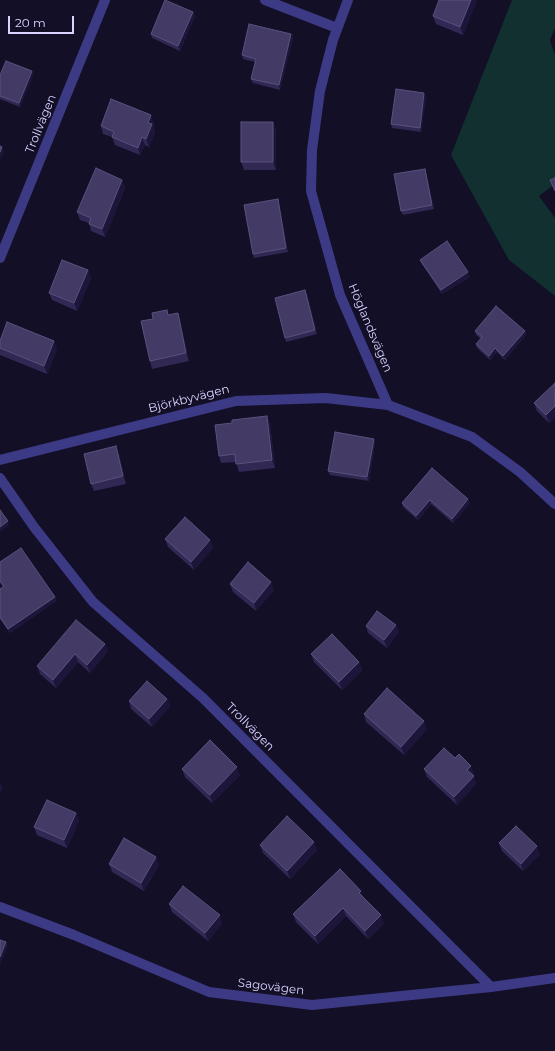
<!DOCTYPE html>
<html>
<head>
<meta charset="utf-8">
<style>
	body { margin:0 }
	#map { position:relative; width:555px; height:1051px; overflow:hidden; background:#130f26; font-family:Montserrat,sans-serif }
	canvas { display:block }
	.scale { position:absolute; left:8px; top:16px; width:66px; height:18px; box-sizing:border-box; border:2px solid #d9d4ff; border-top:0; padding-left:5px; font-size:12px; line-height:14px; white-space:nowrap; color:#d9d4ff; -webkit-text-stroke:3px #130f26; paint-order:stroke }
</style>
</head>
<body>
<div id="map">
<canvas width="555" height="1051"></canvas>
<div class="scale">20 m</div>
</div>
<script>
const ctx = document.querySelector('canvas').getContext('2d');
ctx.lineJoin = 'round';
function fill(path, color) { ctx.fillStyle = color; ctx.fill(path, 'evenodd'); }
const toPath = rows => new Path2D(rows.map(r => 'M' + r).join(''));
function strokePath(path, color, width, dash) { ctx.strokeStyle = color; ctx.lineWidth = width; ctx.lineCap = dash ? 'butt' : 'round'; ctx.setLineDash(dash || []); ctx.stroke(path); }
function write(font, color, halo, rows, align = 'center') {
  ctx.font = font + ' Montserrat,sans-serif'; ctx.lineWidth = 3; ctx.setLineDash([]); ctx.textBaseline = 'middle'; ctx.strokeStyle = halo; ctx.fillStyle = color; for (const [text, x, y, turn = 0] of rows) {
    ctx.save(); ctx.translate(x, y); ctx.rotate((+turn || 0) * Math.PI / 180); ctx.textAlign = isNaN(turn) ? turn : align; if (halo) ctx.strokeText(text, 0, 0); ctx.fillText(text, 0, 0); ctx.restore();
  }
}
const green = toPath([
	[512,0,555,0,555,28,550,40,555,55,555,184,539,196,555,218,555,296,509,260,451,155]
]);
const minor = toPath([
	[265,0,337,28],
	[348,0,333,40,320,91,312,150,311,191,340,295,388,405],
	[0,258,105,0],
	[0,460,236,401,326,398,388,405,472,437,520,472,555,504],
	[0,478,34,527,93,602,203,698,491,987],
	[0,907,74,935,209,992,312,1005,491,987,555,978]
]);
const wall = toPath([
	[477,0,463,35,436,24,433,16],
	[193,12,195,16,180,51,152,38,151,34],
	[291,34,293,38,280,90,253,83,251,79,255,62,243,59,242,55],
	[32,71,33,75,20,107,0,99,0,75],
	[426,97,421,132,392,128,391,124],
	[273,122,276,130,276,170,244,170,241,162],
	[154,123,153,125,155,132,149,147,145,145,140,155,115,145,112,137,103,134,101,126],
	[425,169,426,173,434,209,403,215,401,211],
	[122,180,125,188,105,237,91,231,89,223,80,220,77,212],
	[278,199,279,203,288,252,254,258,253,254],
	[420,260,470,277,442,294,422,264],
	[88,270,91,278,77,311,52,300,49,293],
	[307,294,317,334,286,342,285,338],
	[169,315,180,321,189,361,152,369,150,361],
	[475,331,525,331,526,335,505,360,497,352,490,360,477,348,476,344,481,339,476,335],
	[0,341,57,349,47,374,0,355],
	[555,383,555,417,549,423,537,411,534,403],
	[270,423,275,468,239,472,236,462,221,463,219,456],
	[375,443,369,481,330,475,328,471],
	[119,454,126,484,94,491,91,484],
	[432,468,470,503,453,523,431,504,418,520,403,507,402,503],
	[165,539,210,540,213,548,194,570,168,547],
	[0,562,55,597,56,601,10,633,0,619,0,589,3,587,0,583],
	[230,584,274,590,256,611,233,592],
	[366,626,399,632,387,648,368,633],
	[105,644,108,651,90,673,78,662,56,688,40,674,37,666],
	[311,654,359,662,362,670,342,690,314,662],
	[167,699,170,706,152,727,131,709,129,701],
	[364,714,427,729,404,755,366,722],
	[455,758,474,774,473,775,476,784,457,805,427,777,424,769],
	[182,769,240,775,212,803,185,777],
	[76,813,79,821,67,848,37,835,34,827],
	[499,843,540,854,523,871,502,851],
	[260,845,317,850,290,879,263,853],
	[109,864,159,865,144,891,112,872],
	[361,891,363,897,384,923,368,939,346,916,318,944,296,922,293,914],
	[169,904,222,923,208,941,172,912]
]);
const shadedWall = toPath([
	[471,0,477,0,463,35,460,27],
	[193,12,195,16,180,51,178,46],
	[291,34,293,38,280,90,279,85],
	[32,71,33,75,20,107,19,103],
	[424,93,426,97,421,132,420,128],
	[151,115,154,123,153,125,155,132,149,147,146,139,148,123],
	[273,122,276,130,276,170,273,162],
	[142,137,145,145,140,155,138,148],
	[2,147,4,151,0,160,0,152],
	[425,169,426,173,434,209,432,205],
	[122,180,125,188,105,237,102,229],
	[278,199,279,203,288,252,286,248],
	[88,270,91,278,77,311,74,303],
	[468,272,470,277,442,294,441,290],
	[305,290,307,294,317,334,315,330],
	[178,313,180,321,189,361,186,353],
	[525,331,526,335,505,360,503,356],
	[54,341,57,349,47,374,44,366],
	[495,348,497,352,490,360,489,356],
	[555,406,555,417,549,423,546,415],
	[267,416,270,423,275,468,272,460],
	[374,439,375,443,369,481,367,477],
	[116,446,119,454,126,484,123,476],
	[468,499,470,503,453,523,452,519],
	[430,500,431,504,418,520,416,516],
	[8,521,9,525,0,532,0,527],
	[210,540,213,548,194,570,191,562],
	[271,582,274,590,256,611,254,603],
	[55,597,56,601,10,633,8,629],
	[396,625,399,632,387,648,384,640],
	[105,644,108,651,90,673,87,665],
	[75,654,78,662,56,688,53,680],
	[359,662,362,670,342,690,339,682],
	[167,699,170,706,152,727,149,719],
	[424,721,427,729,404,755,401,747],
	[471,766,474,774,470,778,467,770],
	[237,767,240,775,212,803,210,795],
	[474,776,476,784,457,805,454,797],
	[0,781,3,788,0,793],
	[76,813,79,821,67,848,64,840],
	[314,842,317,850,290,879,287,871],
	[537,846,540,854,523,871,521,864],
	[156,857,159,865,144,891,141,883],
	[361,891,364,898,359,893],
	[343,908,346,916,318,944,315,936],
	[220,915,222,923,208,941,205,933],
	[381,915,384,923,368,939,365,931],
	[6,942,8,946,0,965,0,957]
]);
const building = toPath([
	[165,0,193,12,178,46,151,34,165,0],
	[439,0,471,0,460,27,433,16,439,0],
	[249,24,291,34,279,85,251,79,256,59,242,55,249,24],
	[6,61,32,71,19,103,0,96,0,75,6,61],
	[396,89,424,93,420,128,391,124,396,89],
	[111,99,151,115,148,123,152,124,146,139,142,137,138,148,112,137,114,132,101,126,111,99],
	[241,122,273,122,273,162,241,162,241,122],
	[0,146,2,147,0,152,0,146],
	[96,168,122,180,102,229,89,224,91,218,77,212,96,168],
	[425,169,432,205,401,211,394,174,425,169],
	[555,178,555,191,550,180,555,178],
	[278,199,286,248,253,254,244,205,278,199],
	[447,241,468,272,441,290,420,260,447,241],
	[62,260,88,270,74,303,49,293,62,260],
	[305,290,315,330,285,338,275,298,305,290],
	[496,306,525,331,503,356,495,348,489,356,476,344,482,337,475,331,496,306],
	[167,310,168,315,178,313,186,353,150,361,141,321,153,319,152,313,167,310],
	[7,322,54,341,44,366,0,348,0,341,7,322],
	[555,383,555,406,546,415,534,403,555,383],
	[267,416,272,460,236,464,235,454,219,456,215,425,232,423,232,420,267,416],
	[335,432,374,439,367,477,328,471,335,432],
	[116,446,123,476,91,484,84,454,116,446],
	[432,468,468,499,452,519,430,500,416,516,402,503,432,468],
	[0,510,8,521,0,527,0,510],
	[185,517,210,540,191,562,165,539,185,517],
	[21,548,55,597,8,629,0,617,0,589,4,586,0,581,0,562,21,548],
	[248,562,271,582,254,603,230,584,248,562],
	[377,611,396,625,384,640,366,626,377,611],
	[76,620,105,644,87,665,75,654,53,680,37,666,76,620],
	[332,634,359,662,339,682,311,654,332,634],
	[147,681,167,699,149,719,129,701,147,681],
	[387,688,424,721,401,747,364,714,387,688],
	[210,740,237,767,210,795,182,769,210,740],
	[444,748,455,758,459,754,471,766,467,770,474,776,454,797,424,769,444,748],
	[47,800,76,813,64,840,34,827,47,800],
	[287,816,314,842,287,871,260,845,287,816],
	[516,826,537,846,521,864,499,843,516,826],
	[124,838,156,857,141,883,109,864,124,838],
	[340,869,361,891,359,893,381,915,365,931,343,908,315,936,293,914,340,869],
	[183,886,220,915,205,933,169,904,183,886],
	[0,940,6,942,0,957,0,940]
]);
const streetNames = [
	["Trollvägen",41,124,-68],
	["Höglandsvägen",370,328,67],
	["Björkbyvägen",189,399,-14],
	["Trollvägen",250,727,45],
	["Sagovägen",271,987,7]
];
fill(green, '#12302f');
strokePath(minor, '#3d3a85', 10);
fill(wall, '#312854');
fill(shadedWall, '#1d163a');
fill(building, '#433a66');
strokePath(building, '#5a527e', 1);
write('12px', '#d9d4ff', '#130f26', streetNames);
</script>
</body>
</html>
